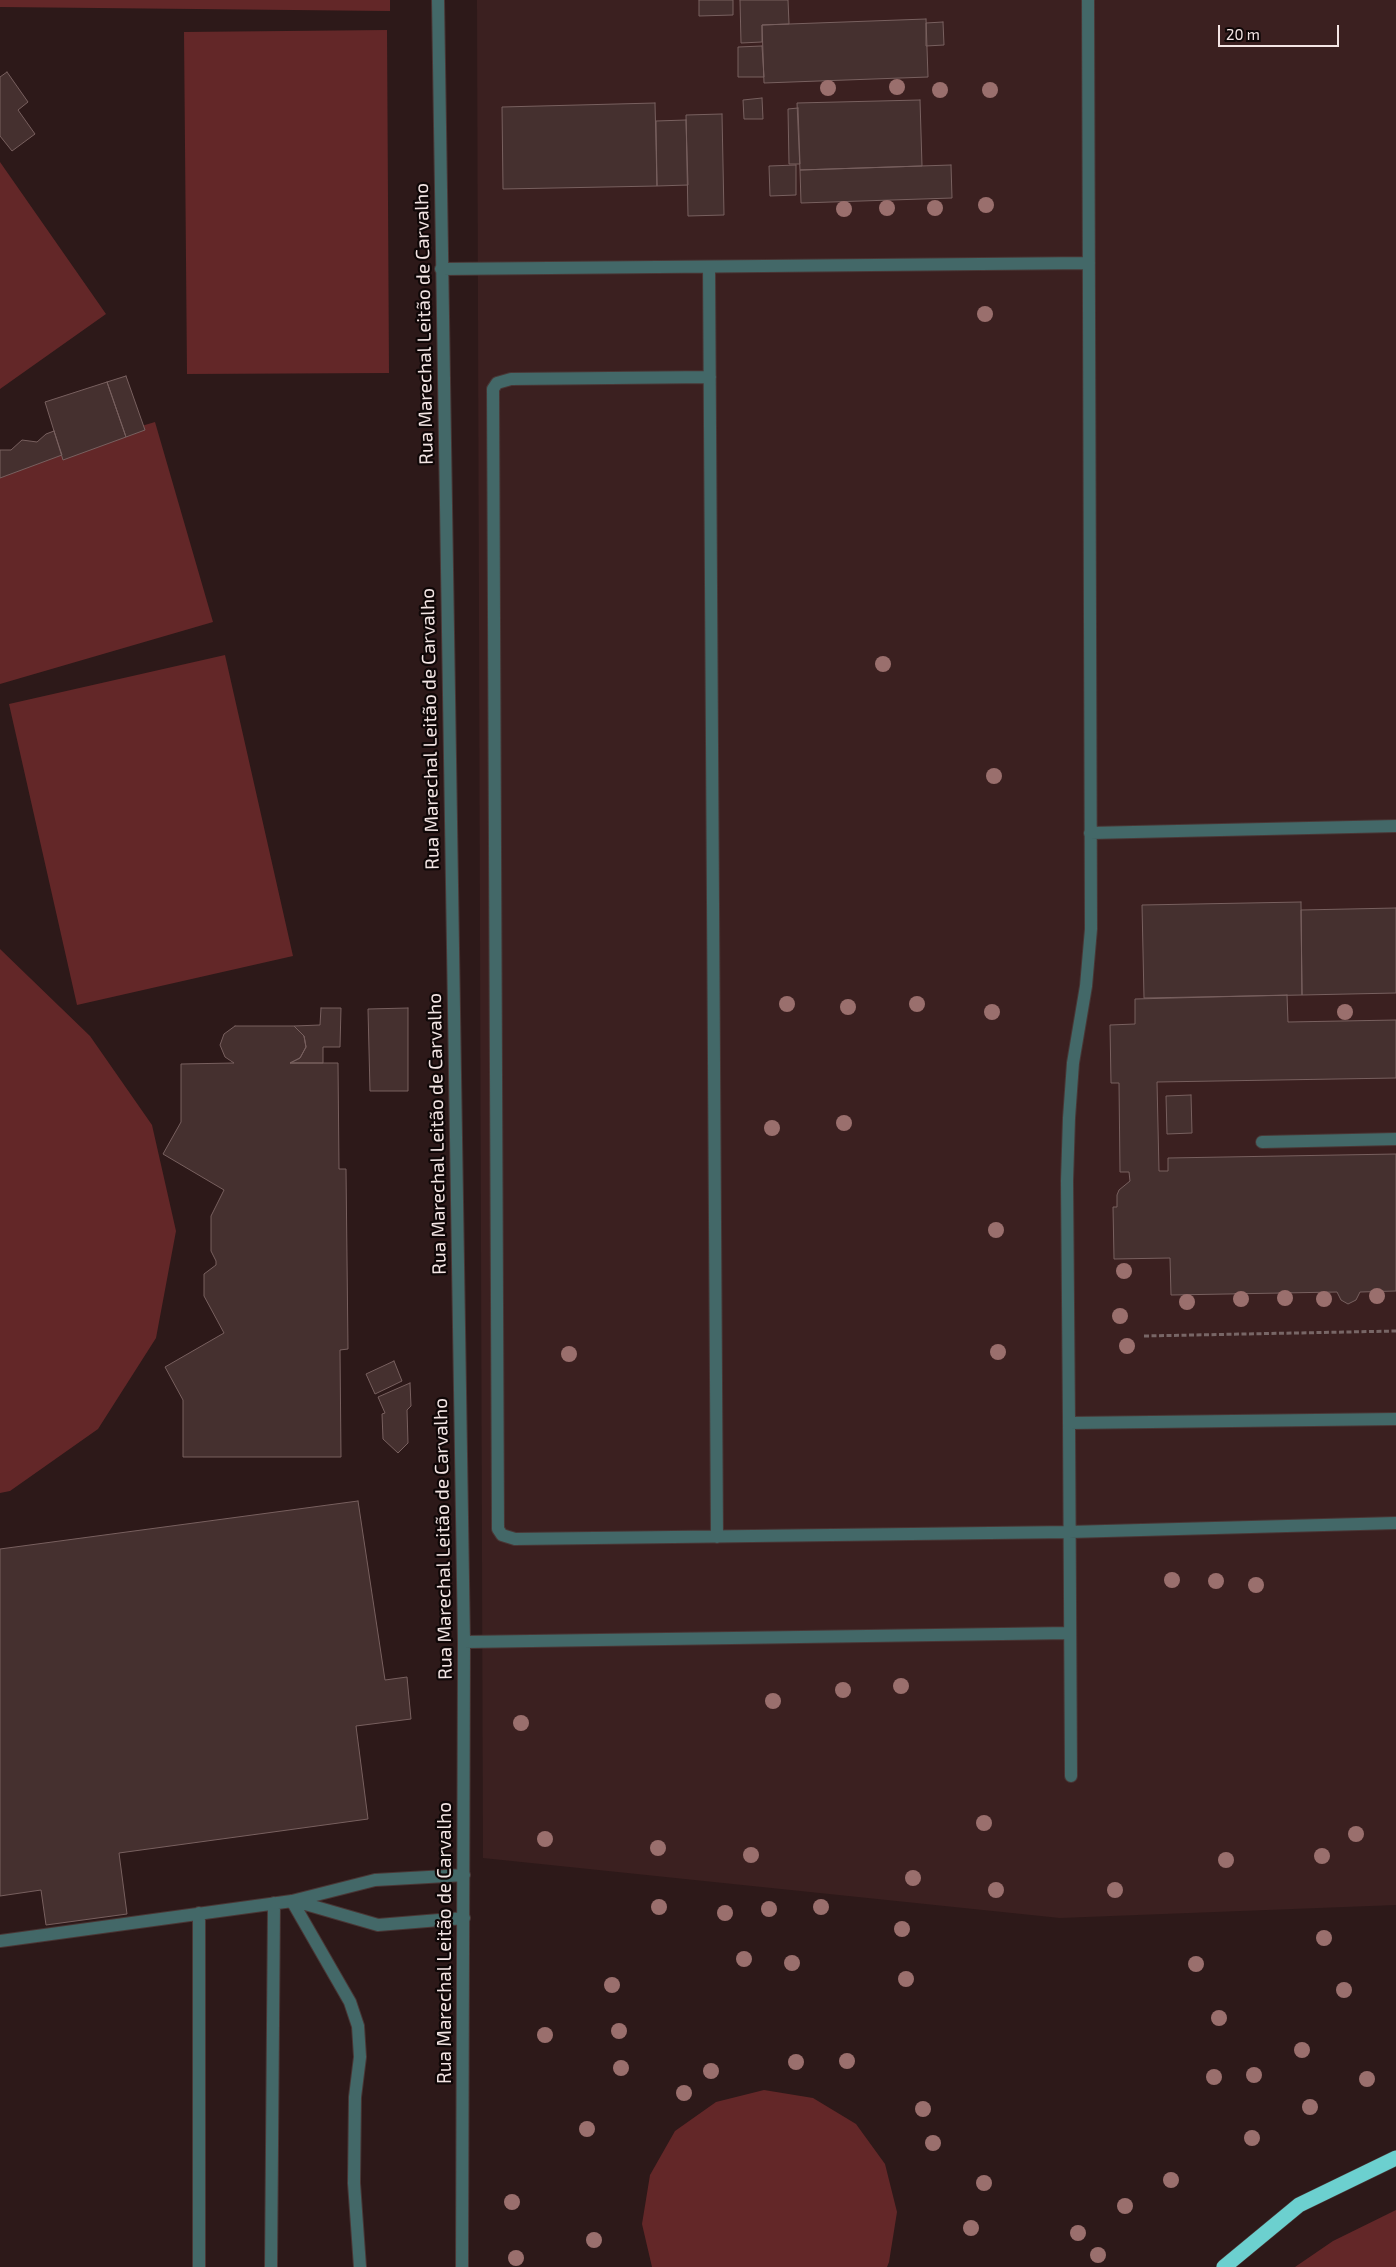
<!DOCTYPE html>
<html>
<head>
<meta charset="utf-8">
<style>
	body { margin:0 }
	#map { position:relative; width:1396px; height:2267px; overflow:hidden; background:#2d1919; font-family:"Exo 2",sans-serif }
	canvas { display:block }
	.scale { position:absolute; left:1218px; top:25px; width:121px; height:22px; box-sizing:border-box; border:2px solid #f3e5e4; border-top:0; padding-left:6px; font-size:15px; line-height:18px; white-space:nowrap; color:#f3e5e4; -webkit-text-stroke:4px #0f0707; paint-order:stroke }
</style>
</head>
<body>
<div id="map">
<canvas width="1396" height="2267"></canvas>
<div class="scale">20 m</div>
</div>
<script>
const ctx = document.querySelector('canvas').getContext('2d');
ctx.lineJoin = 'round';
function fill(path, color) { ctx.fillStyle = color; ctx.fill(path, 'evenodd'); }
const toPath = rows => new Path2D(rows.map(r => 'M' + r).join(''));
function strokePath(path, color, width, dash) { ctx.strokeStyle = color; ctx.lineWidth = width; ctx.lineCap = dash ? 'butt' : 'round'; ctx.setLineDash(dash || []); ctx.stroke(path); }
function write(font, color, halo, rows, align = 'center') {
  ctx.font = font + ' "Exo 2",sans-serif'; ctx.lineWidth = 4.5; ctx.setLineDash([]); ctx.textBaseline = 'middle'; ctx.strokeStyle = halo; ctx.fillStyle = color; for (const [text, x, y, turn = 0] of rows) {
    ctx.save(); ctx.translate(x, y); ctx.rotate((+turn || 0) * Math.PI / 180); ctx.textAlign = isNaN(turn) ? turn : align; if (halo) ctx.strokeText(text, 0, 0); ctx.fillText(text, 0, 0); ctx.restore();
  }
}
const built = toPath([
	[477,0,1396,0,1396,1905,1060,1918,483,1858]
]);
const green = toPath([
	[0,0,390,0,390,11,0,7],
	[387,30,389,373,187,374,184,32],
	[0,162,106,314,0,389],
	[155,422,213,622,0,684,0,468],
	[225,655,293,956,77,1005,9,704],
	[0,949,90,1036,152,1125,176,1231,156,1338,98,1429,10,1491,0,1493],
	[764,2090,813,2098,856,2124,885,2164,897,2212,889,2262,887,2267,652,2267,642,2224,650,2175,675,2131,716,2102],
	[1396,2210,1396,2267,1295,2267,1333,2241]
]);
const building = toPath([
	[699,0,733,0,733,15,699,16,699,0],
	[740,0,788,0,789,24,762,25,762,42,741,43,740,0],
	[926,19,928,77,764,83,762,25,926,19],
	[943,22,944,45,926,46,926,23,943,22],
	[762,46,764,77,738,77,738,47,762,46],
	[7,72,28,102,18,110,35,134,12,151,0,136,0,77,7,72],
	[762,98,763,119,744,119,743,100,762,98],
	[920,100,922,166,800,170,797,103,920,100],
	[655,103,657,186,503,189,502,107,655,103],
	[798,108,800,164,789,164,788,109,798,108],
	[722,114,724,215,688,216,686,115,722,114],
	[686,120,688,185,657,186,656,121,686,120],
	[796,165,796,195,770,196,769,166,796,165],
	[951,165,952,198,801,203,800,170,951,165],
	[126,376,145,430,126,437,107,382,126,376],
	[107,382,126,437,63,460,45,402,107,382],
	[54,431,62,455,0,478,0,450,11,450,22,440,37,442,46,434,54,431],
	[1301,902,1302,995,1144,998,1142,905,1301,902],
	[1396,908,1396,993,1302,995,1301,910,1396,908],
	[1287,995,1288,1022,1396,1020,1396,1078,1157,1082,1159,1171,1168,1171,1168,1158,1396,1154,1396,1291,1360,1292,1356,1300,1348,1304,1341,1300,1337,1292,1171,1295,1170,1258,1114,1259,1113,1207,1117,1207,1117,1195,1119,1190,1130,1181,1129,1172,1120,1172,1119,1083,1111,1083,1110,1025,1135,1024,1135,999,1287,995],
	[321,1008,341,1008,340,1047,323,1047,323,1063,290,1063,300,1058,306,1047,304,1036,294,1026,320,1025,321,1008],
	[408,1008,408,1091,370,1091,368,1009,408,1008],
	[235,1026,294,1026,304,1036,306,1047,300,1058,290,1063,338,1063,339,1169,346,1169,348,1349,340,1350,341,1457,183,1457,183,1400,165,1367,224,1333,204,1296,204,1274,216,1265,216,1261,211,1251,211,1216,224,1190,163,1154,181,1122,181,1064,234,1063,225,1057,220,1045,224,1034,235,1026],
	[1191,1095,1192,1133,1167,1134,1166,1096,1191,1095],
	[394,1361,402,1381,375,1394,366,1374,394,1361],
	[410,1383,411,1406,407,1410,408,1443,398,1453,383,1439,382,1414,385,1413,378,1397,410,1383],
	[358,1501,385,1680,407,1677,411,1719,356,1726,368,1819,119,1853,127,1914,46,1925,41,1890,0,1896,0,1549,358,1501]
]);
const path = toPath([
	[1144,1336,1396,1331]
]);
const minor = toPath([
	[438,0,464,1642,462,2267],
	[1088,0,1091,929,1086,986,1073,1063,1069,1118,1067,1181,1069,1423,1396,1419],
	[709,267,717,1537],
	[441,269,1089,263],
	[710,377,511,379,497,383,493,389,498,1529,502,1535,515,1539,1069,1532,1396,1523],
	[1090,833,1396,826],
	[1262,1142,1396,1139],
	[1069,1423,1071,1776],
	[464,1642,1069,1633],
	[292,1901,350,2002,358,2026,360,2057,355,2097,354,2183,360,2267],
	[295,1901,378,1925,464,1918],
	[0,1941,292,1901,375,1880,464,1875],
	[199,2267,199,1913],
	[271,2267,274,1903]
]);
const highway = toPath([
	[1224,2267,1299,2205,1396,2158]
]);
const trees = [
	[897,87],
	[828,88],
	[940,90],
	[990,90],
	[986,205],
	[887,208],
	[935,208],
	[844,209],
	[985,314],
	[883,664],
	[994,776],
	[787,1004],
	[917,1004],
	[848,1007],
	[992,1012],
	[1345,1012],
	[844,1123],
	[772,1128],
	[996,1230],
	[1124,1271],
	[1377,1296],
	[1285,1298],
	[1241,1299],
	[1324,1299],
	[1187,1302],
	[1120,1316],
	[1127,1346],
	[998,1352],
	[569,1354],
	[1172,1580],
	[1216,1581],
	[1256,1585],
	[901,1686],
	[843,1690],
	[773,1701],
	[521,1723],
	[984,1823],
	[1356,1834],
	[545,1839],
	[658,1848],
	[751,1855],
	[1322,1856],
	[1226,1860],
	[913,1878],
	[996,1890],
	[1115,1890],
	[659,1907],
	[821,1907],
	[769,1909],
	[725,1913],
	[902,1929],
	[1324,1938],
	[744,1959],
	[792,1963],
	[1196,1964],
	[906,1979],
	[612,1985],
	[1344,1990],
	[1219,2018],
	[619,2031],
	[545,2035],
	[1302,2050],
	[847,2061],
	[796,2062],
	[621,2068],
	[711,2071],
	[1254,2075],
	[1214,2077],
	[1367,2079],
	[684,2093],
	[1310,2107],
	[923,2109],
	[587,2129],
	[1252,2138],
	[933,2143],
	[1171,2180],
	[984,2183],
	[512,2202],
	[1125,2206],
	[971,2228],
	[1078,2233],
	[594,2240],
	[1098,2255],
	[516,2258]
];
const streetNames = [
	["Rua Marechal Leitão de Carvalho",424,324,-91],
	["Rua Marechal Leitão de Carvalho",430,729,-91],
	["Rua Marechal Leitão de Carvalho",437,1134,-91],
	["Rua Marechal Leitão de Carvalho",443,1539,-91],
	["Rua Marechal Leitão de Carvalho",445,1943,-90]
];
fill(built, '#3b2020');
fill(green, '#632728');
fill(building, '#45302f');
strokePath(building, '#78605f', 1);
strokePath(minor, '#493635', 14);
strokePath(highway, '#493635', 16);
strokePath(path, '#786666', 3, [5, 2.5]);
strokePath(minor, '#436868', 12);
strokePath(highway, '#6cd0cf', 15);
ctx.fillStyle = '#9a6f6d';
for (const [x, y] of trees) { ctx.beginPath(); ctx.arc(x, y, 8, 0, 2 * Math.PI); ctx.fill(); }
write('19px', '#f3e5e4', '#0f0707', streetNames);
</script>
</body>
</html>
